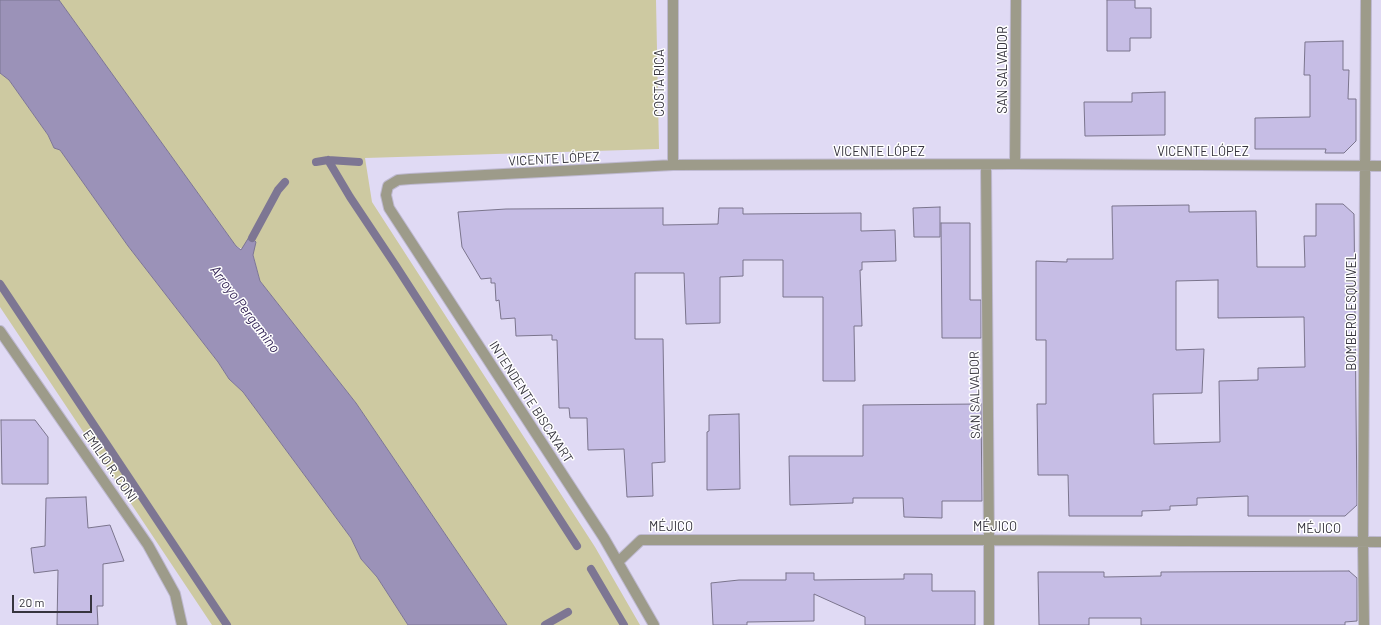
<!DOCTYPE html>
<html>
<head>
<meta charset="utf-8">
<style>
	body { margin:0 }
	#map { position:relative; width:1381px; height:625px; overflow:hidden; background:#e0daf4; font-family:Barlow,sans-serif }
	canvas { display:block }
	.scale { position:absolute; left:12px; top:595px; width:80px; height:18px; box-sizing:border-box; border:2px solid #36343e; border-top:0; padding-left:5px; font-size:12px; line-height:14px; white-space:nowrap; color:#36343e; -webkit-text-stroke:3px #fff; paint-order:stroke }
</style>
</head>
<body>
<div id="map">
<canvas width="1381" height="625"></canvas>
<div class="scale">20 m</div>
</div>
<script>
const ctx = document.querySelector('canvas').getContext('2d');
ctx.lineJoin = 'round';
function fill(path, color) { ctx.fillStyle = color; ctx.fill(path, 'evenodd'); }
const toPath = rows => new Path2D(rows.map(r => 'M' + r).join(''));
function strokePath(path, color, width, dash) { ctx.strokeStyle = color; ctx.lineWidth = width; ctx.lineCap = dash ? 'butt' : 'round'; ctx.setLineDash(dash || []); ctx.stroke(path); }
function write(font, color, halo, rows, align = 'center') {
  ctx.font = font + ' Barlow,sans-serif'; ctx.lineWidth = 3; ctx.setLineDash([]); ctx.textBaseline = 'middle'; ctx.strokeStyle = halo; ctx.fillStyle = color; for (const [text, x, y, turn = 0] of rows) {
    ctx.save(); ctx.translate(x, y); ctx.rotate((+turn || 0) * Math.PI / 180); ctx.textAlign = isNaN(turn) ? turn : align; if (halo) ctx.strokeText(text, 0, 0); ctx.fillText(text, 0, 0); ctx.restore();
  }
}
const green = toPath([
	[59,0,656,0,659,149,365,158,372,202,595,547,640,625,507,625,356,403,260,281,253,254,236,246],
	[0,73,9,80,48,135,54,148,60,150,128,246,218,362,229,379,243,392,351,538,361,559,377,577,408,625,212,625,0,307]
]);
const water = toPath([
	[0,0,59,0,236,246,241,250,249,237,252,238,256,242,253,255,260,281,356,403,507,625,408,625,377,577,361,559,351,538,243,392,229,379,218,362,128,246,60,150,54,148,48,135,9,80,0,73,0,0]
]);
const stream = toPath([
	[328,160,350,197,396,266,577,546],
	[316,162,328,160,359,162],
	[252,238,278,190,285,182],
	[0,284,227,625],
	[591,569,624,625],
	[545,625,568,612]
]);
const building = toPath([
	[1107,0,1135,0,1135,8,1151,8,1151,38,1130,38,1130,51,1107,51,1107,0],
	[1343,41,1343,70,1349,70,1348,99,1356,99,1356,141,1344,153,1325,153,1326,149,1255,149,1255,118,1310,117,1310,75,1304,75,1305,42,1343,41],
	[1165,92,1165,135,1085,136,1084,102,1132,102,1132,93,1165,92],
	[1316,204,1343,204,1354,214,1357,505,1345,516,1248,516,1248,496,1197,498,1197,505,1170,506,1170,510,1142,511,1142,516,1069,516,1068,475,1038,475,1037,404,1046,404,1046,340,1036,340,1036,261,1067,262,1067,259,1113,259,1112,206,1189,205,1189,212,1256,211,1257,267,1305,267,1304,236,1316,236,1316,204],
	[1218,280,1218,318,1304,317,1305,367,1258,368,1258,380,1219,381,1220,442,1154,444,1153,394,1202,393,1204,349,1176,350,1176,281,1218,280],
	[940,207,940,237,914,237,913,208,940,207],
	[663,208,663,225,718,224,719,208,743,208,743,214,861,213,861,231,895,230,896,261,862,262,862,270,860,270,862,326,854,326,855,381,823,381,823,297,783,297,783,260,743,260,743,276,720,277,720,323,686,324,684,273,635,273,635,339,663,339,665,462,652,463,653,496,627,497,624,449,588,450,587,418,570,418,569,408,559,408,557,340,552,340,552,335,516,336,515,318,501,319,499,300,496,301,495,283,491,283,491,278,481,279,462,247,458,212,506,209,663,208],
	[941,223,970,223,970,300,981,300,981,338,942,338,941,223],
	[981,404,982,501,942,501,942,518,904,517,903,498,853,498,853,503,790,505,789,456,863,456,863,405,981,404],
	[739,414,740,489,707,490,707,432,709,431,709,415,739,414],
	[1,420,35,420,48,437,48,484,2,484,1,420],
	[86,497,88,528,110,525,124,561,103,564,103,606,97,606,98,625,57,625,58,570,34,573,31,548,45,546,46,498,86,497],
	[1349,571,1357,578,1357,621,1345,622,1345,625,1141,625,1141,618,1089,618,1089,625,1039,625,1038,572,1104,572,1104,577,1161,576,1161,572,1349,571],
	[786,573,814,573,814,580,904,579,904,574,932,574,932,591,975,591,975,625,865,625,865,617,814,594,814,621,747,622,747,625,713,625,711,583,739,580,786,580,786,573]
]);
const street = toPath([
	[1015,164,1016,0],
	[673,165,673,0],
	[986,165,989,540,989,625],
	[0,331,148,545,175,594,182,625],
	[618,562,641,540,989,540,1381,542],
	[654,625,604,538,389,208,386,195,388,186,398,180,410,179,673,165,1015,164,1381,166],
	[1364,625,1363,542,1366,0]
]);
const streetNames = [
	["SAN SALVADOR",1003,70,-90],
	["COSTA RICA",660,83,-90],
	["VICENTE LÓPEZ",879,152],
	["VICENTE LÓPEZ",1203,152],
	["VICENTE LÓPEZ",554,159,-3],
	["BOMBERO ESQUIVEL",1352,312,-90],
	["SAN SALVADOR",975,395,-91],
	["INTENDENTE BISCAYART",531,402,57],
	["EMILIO R. CONI",110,466,55],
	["MÉJICO",671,527],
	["MÉJICO",995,527],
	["MÉJICO",1319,529]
];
const waterNames = [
	["Arroyo Pergamino",245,309,53]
];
fill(green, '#cdc9a1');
fill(water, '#9b92b8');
strokePath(water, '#7d7693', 1);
strokePath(stream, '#7d7693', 8);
fill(building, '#c6bde5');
strokePath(building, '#7a748c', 1);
strokePath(street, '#beb9d0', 12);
strokePath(street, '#9d9b8a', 10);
write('13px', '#36343e', '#fff', streetNames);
write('italic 14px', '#372759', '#fff', waterNames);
</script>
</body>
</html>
